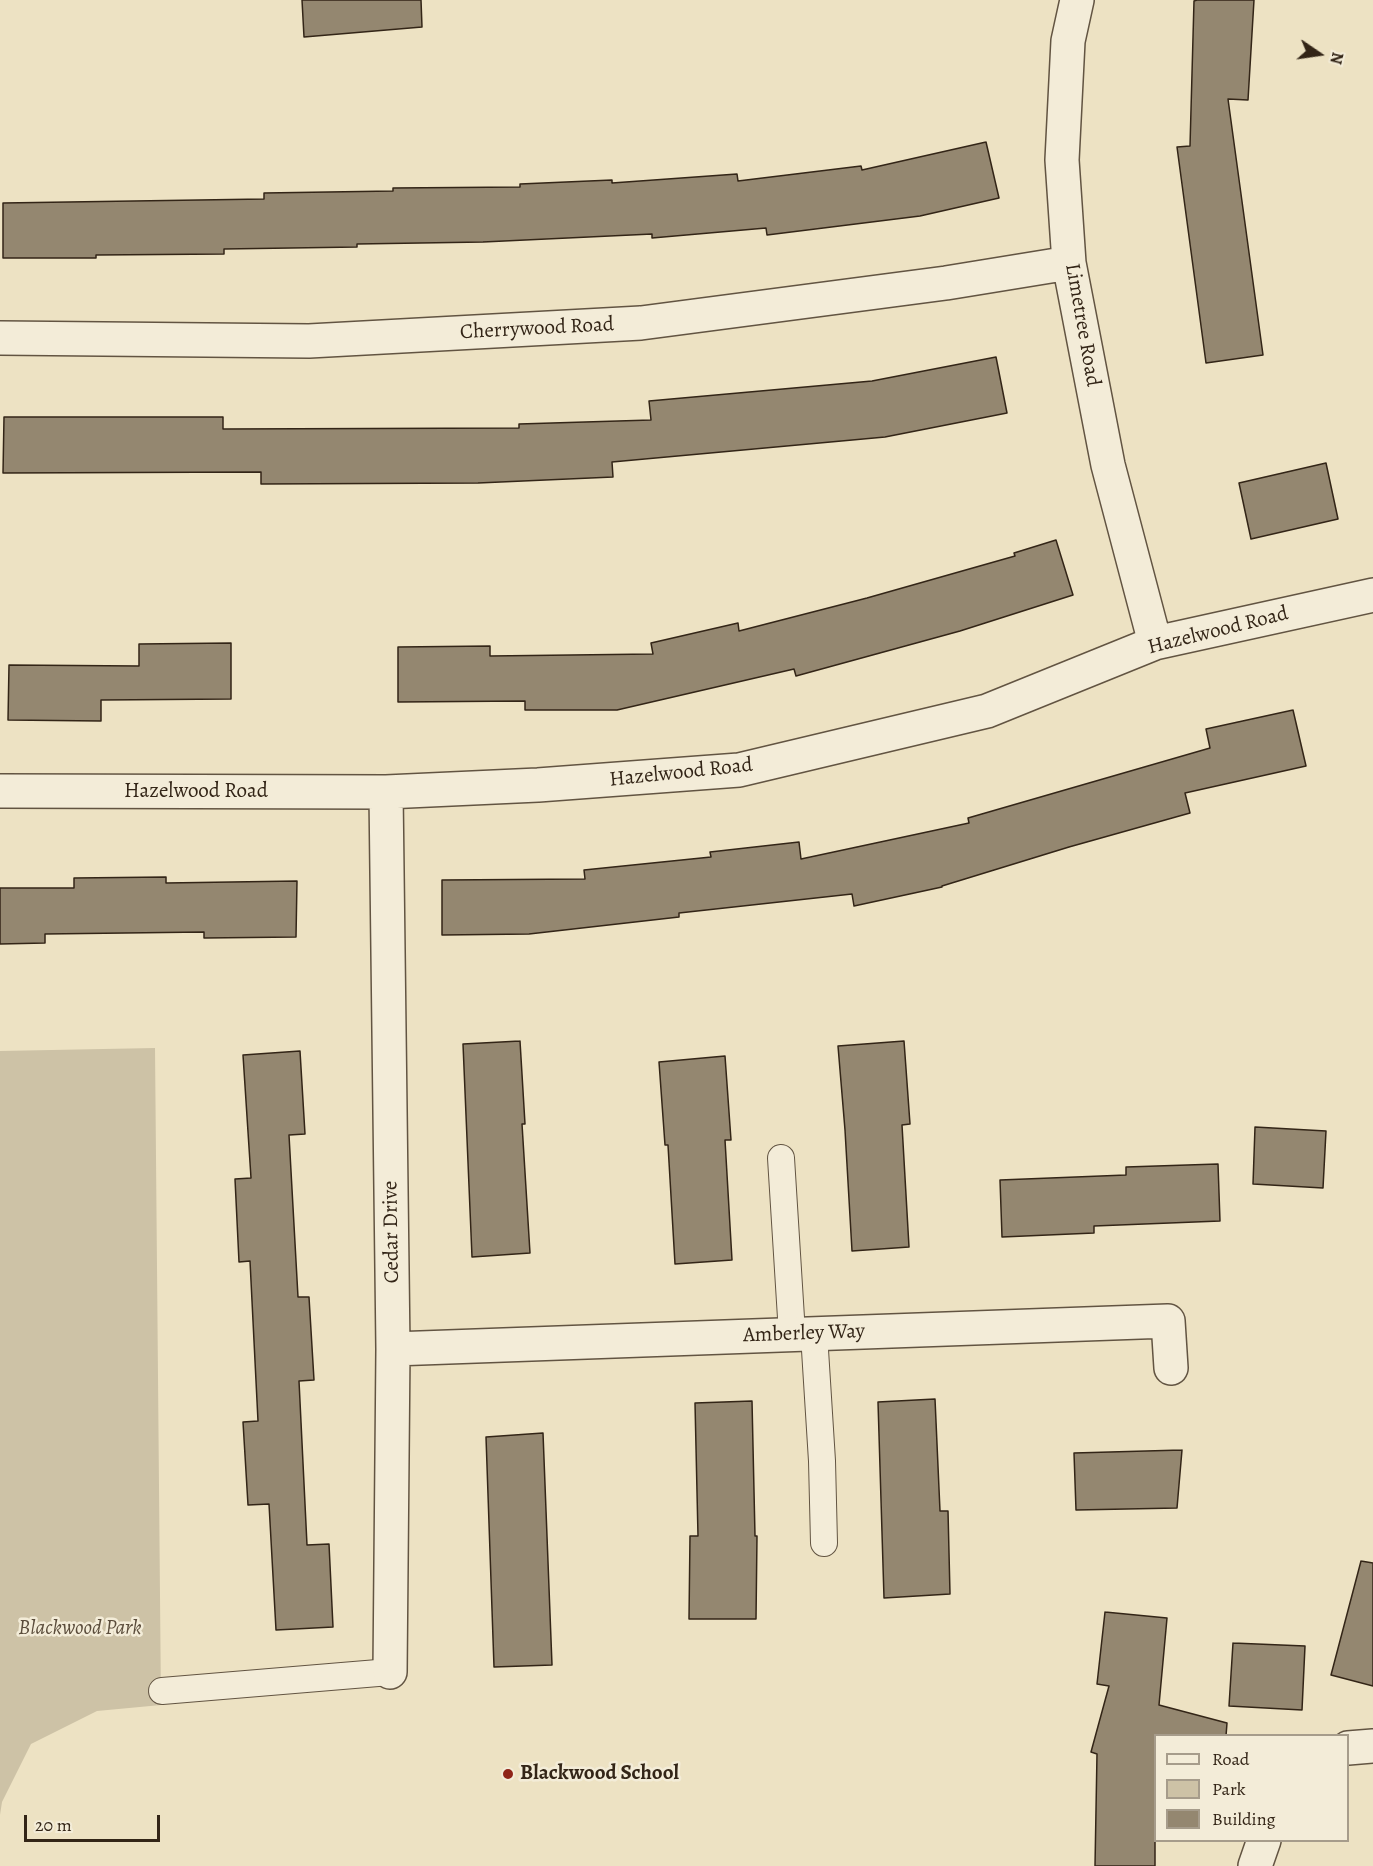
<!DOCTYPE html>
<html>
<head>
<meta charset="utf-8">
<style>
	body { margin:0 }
	#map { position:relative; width:1373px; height:1866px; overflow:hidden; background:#ede2c3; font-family:Alegreya,serif }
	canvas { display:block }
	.legend { position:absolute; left:1154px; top:1734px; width:195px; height:108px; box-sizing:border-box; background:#f3ecd8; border:2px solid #a69c8b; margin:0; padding:8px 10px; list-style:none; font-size:18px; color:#332517 }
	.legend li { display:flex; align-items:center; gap:12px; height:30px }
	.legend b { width:30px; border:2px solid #a69c8b }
	.north { position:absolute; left:1289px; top:24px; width:60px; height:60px; -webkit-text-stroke:4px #f3ecd8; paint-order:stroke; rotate:103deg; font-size:16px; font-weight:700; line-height:24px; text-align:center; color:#332517 }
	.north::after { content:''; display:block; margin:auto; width:21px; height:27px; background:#332517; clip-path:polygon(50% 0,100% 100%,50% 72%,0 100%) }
	.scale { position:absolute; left:24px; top:1815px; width:136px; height:27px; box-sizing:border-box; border:3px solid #332517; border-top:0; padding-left:8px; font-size:18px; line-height:21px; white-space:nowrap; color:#332517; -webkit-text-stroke:4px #f3ecd8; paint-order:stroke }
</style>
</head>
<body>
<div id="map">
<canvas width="1373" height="1866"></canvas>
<ul class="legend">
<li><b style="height:8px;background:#f3ecd8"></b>Road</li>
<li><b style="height:16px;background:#cdc2a6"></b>Park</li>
<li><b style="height:16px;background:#948770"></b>Building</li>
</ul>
<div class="north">N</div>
<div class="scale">20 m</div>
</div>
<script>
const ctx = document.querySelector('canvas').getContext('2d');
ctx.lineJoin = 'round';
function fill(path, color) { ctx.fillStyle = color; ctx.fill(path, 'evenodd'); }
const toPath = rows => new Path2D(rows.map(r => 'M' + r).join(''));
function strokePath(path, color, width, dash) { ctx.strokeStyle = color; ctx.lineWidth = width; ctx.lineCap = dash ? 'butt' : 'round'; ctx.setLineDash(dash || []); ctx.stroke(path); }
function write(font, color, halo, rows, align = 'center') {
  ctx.font = font + ' Alegreya,serif'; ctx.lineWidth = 5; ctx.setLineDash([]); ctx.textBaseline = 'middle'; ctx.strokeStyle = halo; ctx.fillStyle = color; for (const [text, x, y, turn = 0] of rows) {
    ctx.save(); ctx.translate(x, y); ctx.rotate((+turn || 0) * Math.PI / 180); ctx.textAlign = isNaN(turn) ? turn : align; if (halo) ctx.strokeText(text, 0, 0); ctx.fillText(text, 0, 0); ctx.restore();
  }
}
const green = toPath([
	[155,1048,161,1705,97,1711,31,1744,2,1802,0,1815,0,1051]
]);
const building = toPath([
	[302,0,421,0,422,27,304,37,302,0],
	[1197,0,1254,0,1248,100,1228,99,1263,355,1206,363,1177,147,1190,146,1194,1,1197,0],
	[986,142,999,198,920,216,767,235,766,228,652,238,652,234,483,242,357,244,357,247,224,249,224,254,96,255,96,258,3,258,3,203,264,199,264,193,393,191,393,188,520,187,520,184,612,180,612,183,737,174,738,181,861,166,862,170,986,142],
	[996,357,1007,413,885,437,612,462,613,477,478,483,261,484,261,472,3,473,4,417,223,417,223,429,519,428,519,424,651,420,649,401,872,381,996,357],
	[1326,463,1338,519,1251,539,1239,483,1326,463],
	[1056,540,1073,595,960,631,796,676,794,669,617,710,525,710,525,701,398,702,398,647,490,646,490,656,653,654,651,643,738,623,739,631,867,598,1015,556,1014,553,1056,540],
	[231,643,231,699,101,700,101,721,8,720,9,665,139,666,139,644,231,643],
	[1293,710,1306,766,1185,793,1190,813,1069,847,942,886,942,887,854,906,852,894,679,913,679,917,529,934,442,935,442,880,585,879,584,870,711,857,710,852,799,842,801,859,969,823,968,818,1210,748,1206,729,1293,710],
	[166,877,166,883,297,881,296,937,204,938,204,932,45,934,45,943,0,944,0,888,74,888,74,878,166,877],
	[520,1041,525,1124,522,1124,530,1253,472,1257,463,1044,520,1041],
	[904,1041,910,1124,902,1125,909,1247,852,1251,845,1130,838,1046,904,1041],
	[300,1051,305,1134,289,1135,298,1297,309,1297,314,1380,299,1381,307,1545,329,1544,333,1627,276,1630,269,1504,248,1505,243,1422,258,1421,250,1261,239,1262,235,1179,251,1178,243,1055,300,1051],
	[725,1056,731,1140,725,1140,732,1260,675,1264,668,1145,665,1145,659,1062,725,1056],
	[1255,1127,1326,1131,1323,1188,1253,1184,1255,1127],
	[1218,1164,1220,1221,1094,1226,1094,1233,1002,1237,1000,1180,1126,1175,1126,1167,1218,1164],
	[935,1399,940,1511,948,1511,950,1594,884,1598,878,1402,935,1399],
	[752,1401,755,1536,757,1536,756,1619,689,1619,690,1536,698,1536,695,1403,752,1401],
	[543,1433,552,1665,494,1667,486,1437,543,1433],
	[1182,1450,1177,1508,1076,1510,1074,1453,1182,1450],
	[1361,1561,1373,1563,1373,1686,1331,1675,1361,1561],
	[1105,1612,1167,1618,1159,1705,1227,1723,1226,1736,1155,1736,1155,1866,1095,1866,1097,1754,1091,1752,1109,1686,1097,1684,1105,1612],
	[1233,1643,1305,1646,1302,1710,1229,1706,1233,1643]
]);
const service = toPath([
	[781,1158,792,1334],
	[814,1334,822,1461,824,1543],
	[162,1691,390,1672]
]);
const minor = toPath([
	[1077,0,1068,41,1062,160,1069,263,1108,465,1155,643],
	[0,338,309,341,641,323,946,283,1069,263],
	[0,791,386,792,538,785,739,770,987,711,1155,643,1373,595],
	[386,792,393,1349,390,1672],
	[393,1349,1168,1321,1171,1368],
	[1348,1748,1373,1746],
	[1255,1866,1264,1840]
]);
const markers = [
	[508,1774,6,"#8f2418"]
];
const streetNames = [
	["Limetree Road",1082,325,80],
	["Cherrywood Road",537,329,-3],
	["Hazelwood Road",1218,631,-14],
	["Hazelwood Road",681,773,-6],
	["Hazelwood Road",196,792],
	["Cedar Drive",392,1232,-91],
	["Amberley Way",804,1334,-2]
];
const parkNames = [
	["Blackwood Park",80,1629]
];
const poiNames = [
	["Blackwood School",520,1774]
];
fill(green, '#cdc2a6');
fill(building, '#948770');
strokePath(building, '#332517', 1.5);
strokePath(service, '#625442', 28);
strokePath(minor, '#625442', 36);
strokePath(service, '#f3ecd8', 26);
strokePath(minor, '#f3ecd8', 33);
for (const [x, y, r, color] of markers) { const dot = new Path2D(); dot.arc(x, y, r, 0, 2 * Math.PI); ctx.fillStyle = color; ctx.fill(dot); strokePath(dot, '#f3ecd8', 2); }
write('21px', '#332517', '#f3ecd8', streetNames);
write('italic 21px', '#5a4c3b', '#f3ecd8', parkNames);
write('bold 21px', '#332517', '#f3ecd8', poiNames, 'left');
</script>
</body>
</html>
